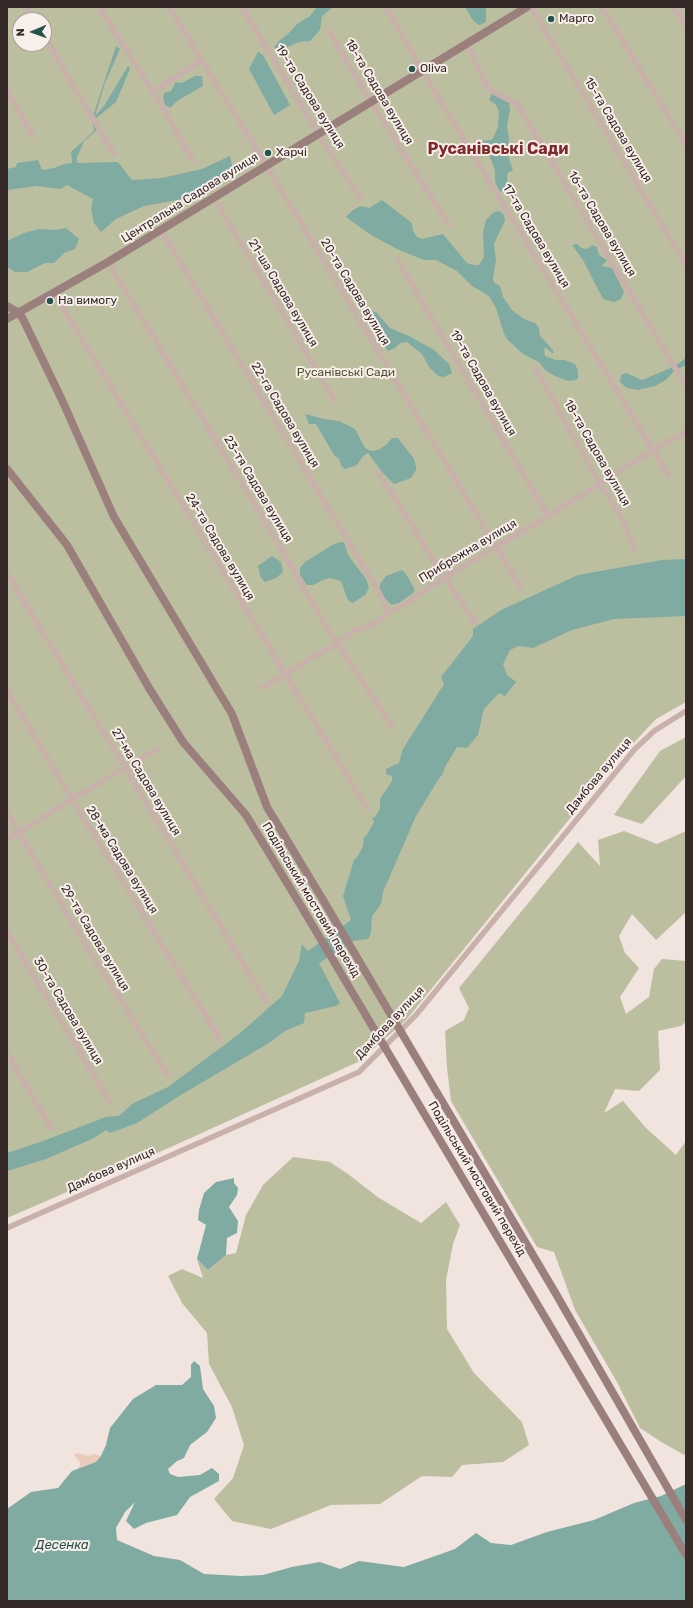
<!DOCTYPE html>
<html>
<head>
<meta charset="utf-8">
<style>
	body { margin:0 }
	#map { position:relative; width:693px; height:1608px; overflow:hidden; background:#f1e3de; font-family:Rubik,sans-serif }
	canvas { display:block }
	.frame { position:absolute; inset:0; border:8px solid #362a29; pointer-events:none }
	.north { position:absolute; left:12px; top:12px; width:40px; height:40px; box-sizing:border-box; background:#f8eeea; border:1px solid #aaa09d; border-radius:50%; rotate:268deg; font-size:11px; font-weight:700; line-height:16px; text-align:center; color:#362a29 }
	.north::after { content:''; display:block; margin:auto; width:14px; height:18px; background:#22544b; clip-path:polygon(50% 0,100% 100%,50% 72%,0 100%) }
</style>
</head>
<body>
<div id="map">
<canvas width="693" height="1608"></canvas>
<div class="frame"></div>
<div class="north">N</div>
</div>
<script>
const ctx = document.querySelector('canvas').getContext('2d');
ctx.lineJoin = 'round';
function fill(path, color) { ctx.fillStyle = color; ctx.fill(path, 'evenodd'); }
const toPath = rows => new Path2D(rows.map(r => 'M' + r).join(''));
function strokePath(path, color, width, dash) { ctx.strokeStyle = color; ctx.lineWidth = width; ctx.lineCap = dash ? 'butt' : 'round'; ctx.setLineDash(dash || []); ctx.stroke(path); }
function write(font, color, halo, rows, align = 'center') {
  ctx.font = font + ' Rubik,sans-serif'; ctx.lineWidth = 4; ctx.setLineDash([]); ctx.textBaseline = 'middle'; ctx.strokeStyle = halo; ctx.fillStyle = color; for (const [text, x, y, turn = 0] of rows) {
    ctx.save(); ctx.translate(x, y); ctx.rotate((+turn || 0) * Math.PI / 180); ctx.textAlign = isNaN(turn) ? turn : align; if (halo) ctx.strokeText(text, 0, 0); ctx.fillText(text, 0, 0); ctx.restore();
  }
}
const green = toPath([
	[7,7,686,7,686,702,656,719,614,764,407,1019,360,1061,171,1147,7,1218],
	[20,20,44,20,44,44,20,44],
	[686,737,686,776,642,824,614,815,660,751],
	[624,831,657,844,686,831,686,912,656,940,632,914,619,936,625,953,639,968,620,997,626,1014,649,997,654,969,662,959,686,961,686,1022,681,1026,658,1031,660,1070,639,1091,615,1089,604,1113,623,1101,645,1127,676,1155,686,1141,686,1456,663,1443,640,1428,617,1382,575,1310,554,1252,537,1247,451,1101,447,1068,445,1031,464,1020,469,1008,459,988,578,842,600,866,598,840],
	[293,1157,330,1162,348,1174,379,1198,421,1223,446,1202,460,1225,453,1244,446,1280,447,1329,474,1373,522,1422,529,1445,503,1462,462,1465,452,1477,422,1476,380,1504,331,1505,271,1529,232,1521,214,1499,233,1478,244,1445,232,1407,209,1364,207,1333,182,1303,168,1276,182,1269,203,1278,197,1259,208,1270,226,1255,236,1253,246,1215,263,1185]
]);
const sand = toPath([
	[78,1453,89,1456,94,1454,101,1456,96,1462,78,1469,81,1463,74,1455]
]);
const water = toPath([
	[317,7,333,7,322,16,320,30,310,41,299,42,278,51,274,47,280,40,288,34,297,24,310,16],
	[465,7,486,7,486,22,480,25,477,24,472,19],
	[116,46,120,49,105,83,95,116,104,106,128,66,130,69,116,102,95,119,96,131,84,141,77,157,77,163,118,162,132,180,162,178,202,169,230,156,233,169,212,183,183,199,144,206,116,219,101,232,94,223,91,209,93,199,67,185,61,189,36,186,7,190,7,169,16,167,17,163,38,160,42,170,54,168,64,164,72,163,71,152,94,131,92,115,94,113],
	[258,52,263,55,290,105,274,115,249,69],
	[195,76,202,76,203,86,177,101,170,108,165,105,163,98,164,93,171,91,176,82,182,83],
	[492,93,509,103,510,110,507,126,509,137,508,155,513,171,508,172,507,178,508,186,506,190,500,192,495,182,495,171,492,162,487,152,478,141,492,140,498,127,499,112,496,105,489,100],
	[382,200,412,223,413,231,417,237,422,239,443,234,467,263,474,265,479,265,484,257,483,232,486,220,494,212,499,211,504,215,505,220,494,244,496,260,493,278,494,283,500,286,503,297,512,310,524,319,535,323,539,328,540,336,553,350,553,354,546,348,544,349,545,356,556,360,565,360,575,364,578,370,578,378,576,380,568,381,555,376,545,370,539,362,523,354,508,340,504,334,496,308,489,296,472,286,457,271,436,260,424,260,397,249,371,235,346,217,353,210,361,206,369,208],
	[66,228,79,239,75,249,64,253,54,263,45,263,27,272,15,272,7,267,7,241,24,233,39,229,55,230],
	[577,244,581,248,587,249,592,245,597,247,599,255,607,260,602,266,612,268,624,292,621,299,614,302,603,299,583,260,572,245],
	[366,311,376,312,390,328,411,337,434,350,449,364,452,373,444,377,438,376,429,367,422,354,407,342,400,343,395,348,388,351,378,337,378,329,376,325,367,323,365,319,363,314],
	[686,358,686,365,674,371,666,380,655,386,638,390,627,388,620,382,621,375,626,373,642,380,673,367],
	[305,414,324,419,339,421,355,429,365,448,369,450,373,451,380,449,387,444,392,438,398,438,414,459,416,466,416,470,411,478,394,484,382,472,368,453,363,456,357,465,345,469,342,467,339,459,334,455,316,424,309,424],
	[341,542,344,542,348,555,366,579,369,587,366,594,353,603,350,602,347,598,341,581,330,578,325,579,313,585,307,585,300,575,300,568,305,562,334,544],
	[272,556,281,562,283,572,276,578,265,582,261,578,258,566],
	[686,559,686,616,614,619,572,630,533,648,519,646,510,650,503,664,507,675,516,682,505,696,499,693,484,709,478,735,467,748,457,747,445,767,442,775,438,780,416,816,383,892,381,904,372,916,371,933,368,939,353,941,319,963,340,1003,336,1006,305,1013,304,1023,285,1031,269,1043,184,1093,137,1123,110,1133,106,1130,94,1138,46,1159,7,1171,7,1153,43,1141,106,1117,119,1116,132,1104,168,1087,239,1034,282,996,299,961,302,944,308,951,351,920,343,896,354,860,358,856,363,846,364,837,367,835,374,822,372,818,375,817,380,809,380,799,392,781,392,776,386,774,386,769,399,763,403,749,444,684,441,677,473,636,473,629,501,610,578,575,662,560],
	[402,570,406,574,415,590,413,593,399,603,391,605,384,597,380,589,380,584,386,576],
	[234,1178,234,1183,238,1188,237,1195,229,1207,238,1221,237,1233,227,1238,226,1255,208,1270,197,1259,206,1225,198,1220,199,1210,204,1193,216,1182],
	[194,1361,200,1366,203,1389,214,1406,216,1418,207,1432,190,1445,184,1458,177,1461,168,1469,170,1474,178,1477,200,1475,212,1468,219,1474,219,1481,190,1497,177,1515,146,1523,134,1529,126,1521,135,1502,125,1512,116,1528,117,1540,154,1556,180,1560,204,1574,241,1576,263,1575,292,1567,320,1562,340,1569,359,1561,404,1567,455,1549,476,1533,491,1543,511,1545,547,1532,594,1520,634,1503,661,1496,686,1484,686,1601,7,1601,7,1509,31,1492,58,1488,72,1471,96,1462,101,1456,106,1445,110,1428,133,1399,156,1385,182,1385,191,1377,191,1365]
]);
const street = toPath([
	[27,7,34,20],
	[99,7,153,92,193,160],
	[169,7,266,165,521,588],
	[242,7,319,135,360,198],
	[386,7,422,71,669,476],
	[531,7,686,265],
	[602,7,686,145],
	[674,7,686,26],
	[329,31,371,102,449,225],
	[44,36,114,154],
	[467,44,488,89,517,104,686,386],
	[7,91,33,136],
	[153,92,202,60],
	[213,197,335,401],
	[160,229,376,587,389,612],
	[398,261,548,516],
	[108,262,279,545,331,635,392,726],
	[54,293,368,810],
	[535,368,600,484,621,516,635,551],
	[378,472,445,578,476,623],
	[7,573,266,1001],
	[261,688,336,644,353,631,369,626,400,606,406,604,434,584,548,516,653,450,686,432],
	[7,691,72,799,220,1039],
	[7,812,90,952,167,1074],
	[7,840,72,799,157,749],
	[7,932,110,1102],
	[7,1053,51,1128],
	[7,1228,359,1072,416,1015,634,750,654,731,686,711]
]);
const secondary = toPath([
	[7,306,19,313,23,319,62,400,114,517,232,714,267,807,323,900],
	[7,319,108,262,527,7],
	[7,469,67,545,149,688,183,742,246,815,304,911]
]);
const secondaryBridge = toPath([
	[323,900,556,1294,686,1520],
	[304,911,686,1555]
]);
const markers = [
	[551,19,4,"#22544b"],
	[412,69,4,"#22544b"],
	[268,153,4,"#22544b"],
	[50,301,4,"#22544b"]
];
const poiNames = [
	["Марго",559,19],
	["Oliva",420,69],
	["Харчі",276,153],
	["На вимогу",58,301]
];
const streetNames = [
	["18-та Садова вулиця",379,92,59],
	["19-та Садова вулиця",310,97,58],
	["15-та Садова вулиця",618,130,59],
	["Центральна Садова вулиця",190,198,-32],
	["16-та Садова вулиця",602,224,59],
	["17-та Садова вулиця",536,236,59],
	["20-та Садова вулиця",355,292,59],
	["21-ша Садова вулиця",283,293,59],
	["19-та Садова вулиця",483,383,60],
	["22-га Садова вулиця",285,415,59],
	["18-та Садова вулиця",597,453,60],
	["23-тя Садова вулиця",258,489,59],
	["24-та Садова вулиця",220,547,59],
	["Прибрежна вулиця",468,551,-31],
	["Дамбова вулиця",599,776,-50],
	["27-ма Садова вулиця",146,782,59],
	["28-ма Садова вулиця",122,860,58],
	["Подільський мостовий перехід",311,900,59],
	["29-та Садова вулиця",95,938,59],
	["30-та Садова вулиця",68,1011,59],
	["Дамбова вулиця",390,1023,-47],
	["Дамбова вулиця",111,1170,-24],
	["Подільський мостовий перехід",477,1179,59]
];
const parkNames = [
	["Русанівські Сади",346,373]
];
const waterNames = [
	["Десенка",62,1545]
];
const districtNames = [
	["Русанівські Сади",498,149]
];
fill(green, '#bcbf9f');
fill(sand, '#e9cbb7');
fill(water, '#7faba2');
strokePath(street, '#c8b0ab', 5.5);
strokePath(secondary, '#9b7f7c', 8);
strokePath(secondaryBridge, '#9b7f7c', 8);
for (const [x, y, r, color] of markers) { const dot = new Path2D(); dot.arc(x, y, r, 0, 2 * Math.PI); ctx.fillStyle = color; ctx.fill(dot); strokePath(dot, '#f8eeea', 1.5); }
write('12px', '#362a29', '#f8eeea', poiNames, 'left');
write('12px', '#362a29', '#f8eeea', streetNames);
write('12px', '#4f522f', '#f8eeea', parkNames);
write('italic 13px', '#22544b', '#f8eeea', waterNames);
write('bold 16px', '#7f292b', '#f8eeea', districtNames);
</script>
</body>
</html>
